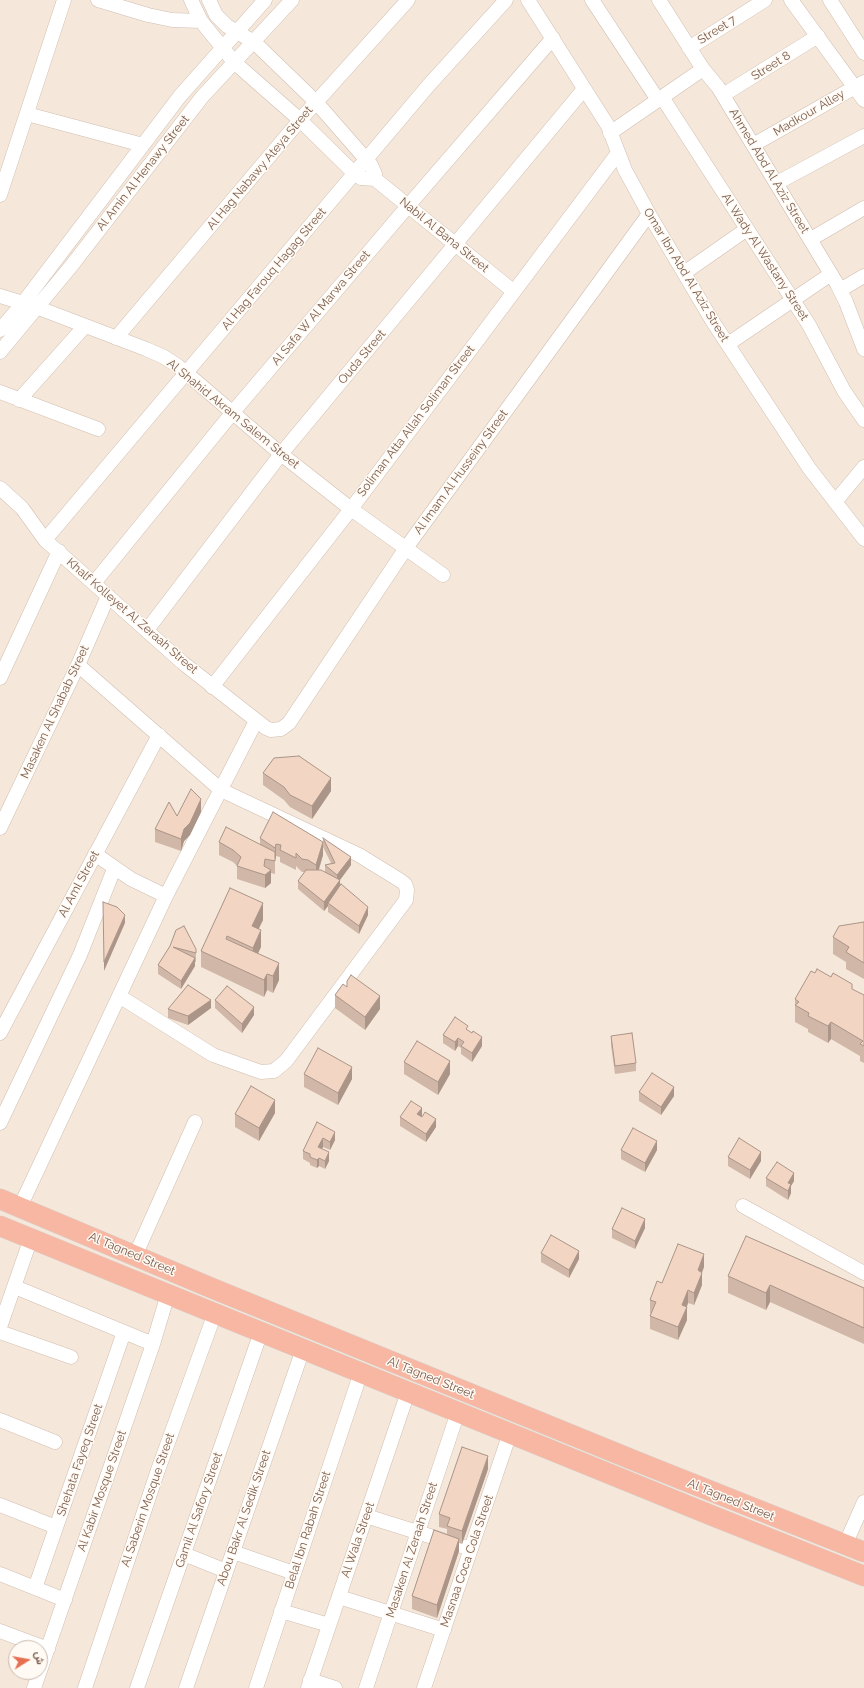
<!DOCTYPE html>
<html>
<head>
<meta charset="utf-8">
<style>
	body { margin:0 }
	#map { position:relative; width:864px; height:1688px; overflow:hidden; background:#fdf6ec; font-family:Raleway,Vazirmatn,sans-serif }
	canvas { display:block }
	.north { position:absolute; left:8px; top:1640px; width:40px; height:40px; box-sizing:border-box; background:#fffaf3; border:1px solid #cabbb1; border-radius:50%; rotate:79deg; font-size:11px; font-weight:700; line-height:16px; text-align:center; color:#7a5c4d }
	.north::after { content:''; display:block; margin:auto; width:14px; height:18px; background:#e76f51; clip-path:polygon(50% 0,100% 100%,50% 72%,0 100%) }
</style>
</head>
<body>
<div id="map">
<canvas width="864" height="1688"></canvas>
<div class="north">ش</div>
</div>
<script>
const ctx = document.querySelector('canvas').getContext('2d');
ctx.lineJoin = 'round';
function fill(path, color) { ctx.fillStyle = color; ctx.fill(path, 'evenodd'); }
const toPath = rows => new Path2D(rows.map(r => 'M' + r).join(''));
function strokePath(path, color, width, dash) { ctx.strokeStyle = color; ctx.lineWidth = width; ctx.lineCap = dash ? 'butt' : 'round'; ctx.setLineDash(dash || []); ctx.stroke(path); }
function write(font, color, halo, rows, align = 'center') {
  ctx.font = font + ' Raleway,sans-serif'; ctx.lineWidth = 3; ctx.setLineDash([]); ctx.textBaseline = 'middle'; ctx.strokeStyle = halo; ctx.fillStyle = color; for (const [text, x, y, turn = 0] of rows) {
    ctx.save(); ctx.translate(x, y); ctx.rotate((+turn || 0) * Math.PI / 180); ctx.textAlign = isNaN(turn) ? turn : align; if (halo) ctx.strokeText(text, 0, 0); ctx.fillText(text, 0, 0); ctx.restore();
  }
}
const residential = toPath([
	[0,0,864,0,864,1688,0,1688],
	[16,1648,40,1648,40,1672,16,1672]
]);
const minor = toPath([
	[98,0,148,15,172,20,201,21],
	[191,0,201,21,234,62,300,120,354,173,361,178,375,179,513,291],
	[209,0,216,15,227,26,254,42,316,102,371,165,375,174,375,179],
	[528,0,608,126,625,170,649,214,713,322,809,468,864,539],
	[592,0,658,100],
	[659,0,703,69,718,87,837,284,846,302,864,349],
	[791,0,864,100],
	[830,0,864,53],
	[689,48,765,0],
	[723,95,818,36],
	[662,97,809,325,844,391,864,420],
	[27,114,143,145],
	[610,133,703,69],
	[753,145,864,82],
	[777,183,864,136],
	[0,195,64,0],
	[811,239,864,208],
	[684,273,747,229],
	[840,290,864,276],
	[0,296,36,307,146,349,164,357,178,366,281,454,351,509,443,575],
	[0,330,23,303,180,96,265,0],
	[116,338,300,120,408,0],
	[728,344,831,274],
	[0,352,72,265,202,97,292,0],
	[0,392,98,429],
	[19,400,85,326],
	[0,488,22,508,45,540,183,663,266,728,271,730,281,729,289,723,406,548,649,214],
	[835,502,864,467],
	[45,540,428,86,506,0],
	[94,583,233,412,408,206,553,38],
	[147,630,281,454,584,89],
	[78,665,221,790,359,855,401,881,405,884,407,890,406,900,286,1061,274,1071,261,1072,213,1055,119,996],
	[0,678,59,551],
	[212,687,351,509,618,153],
	[0,828,78,665,108,596],
	[95,854,131,879,166,896],
	[0,1033,159,735],
	[0,1123,80,955,114,869],
	[743,1206,864,1273],
	[20,1207,166,896,256,721],
	[135,1256,195,1122],
	[15,1287,153,1344],
	[0,1327,31,1238],
	[0,1332,71,1357],
	[0,1420,55,1442],
	[0,1505,56,1527],
	[366,1516,471,1549],
	[845,1545,864,1502],
	[233,1552,294,1573],
	[184,1554,226,1571],
	[0,1574,65,1600],
	[35,1588,124,1332],
	[339,1597,444,1630],
	[281,1611,329,1625],
	[0,1631,48,1649],
	[310,1680,335,1688],
	[34,1688,153,1344,168,1294],
	[85,1688,158,1470,215,1313],
	[137,1688,261,1332],
	[186,1688,303,1349],
	[256,1688,361,1372],
	[308,1688,408,1392],
	[366,1688,458,1412],
	[424,1688,510,1433]
]);
const highway = toPath([
	[0,1199,214,1289,638,1462,864,1552],
	[0,1226,713,1516,864,1576]
]);
const wall = toPath([
	[263,773,331,791,312,819,290,807,284,800,263,785],
	[201,812,190,835,184,841,181,851,155,842,155,829,177,816],
	[260,838,323,842,323,838,351,865,340,880,340,885,368,915,359,934,328,912,328,906,324,911,298,889,298,881,305,872,302,872,296,866,296,870,280,862,280,857,276,856,275,860,275,874,271,873,271,883,265,888,237,879,237,866,233,862,219,855,219,842,260,844],
	[323,847,331,863,325,865,325,872,319,870,323,855],
	[230,888,263,920,258,929,261,947,258,953,279,980,273,993,267,990,264,997,201,967,201,951],
	[864,922,864,979,846,969,846,962,833,954,833,937],
	[170,946,196,949,196,962,195,962,195,966,181,989,158,974,158,965],
	[852,990,864,995,864,1063,860,1061,860,1056,831,1039,828,1043,808,1032,808,1029,795,1022,795,999],
	[335,995,380,1009,365,1030,335,1008],
	[215,1000,254,1015,242,1033,215,1008],
	[211,1008,188,1025,168,1018,168,1009],
	[468,1031,482,1046,472,1062,461,1054,461,1048,458,1046,455,1051,443,1043,443,1035],
	[611,1036,636,1063,636,1071,615,1074,611,1045],
	[404,1062,450,1074,438,1095,404,1074],
	[304,1074,352,1079,338,1105,304,1087],
	[639,1092,674,1096,661,1115,639,1101],
	[275,1113,259,1141,235,1127,235,1114],
	[422,1116,421,1117,436,1127,426,1142,400,1126,400,1117],
	[317,1122,335,1140,330,1150,323,1147,322,1149,329,1161,325,1169,319,1166,317,1168,310,1165,310,1163,303,1159,303,1151],
	[621,1150,657,1150,645,1172,621,1159],
	[728,1157,761,1161,750,1179,728,1166],
	[766,1178,794,1181,791,1186,791,1193,788,1200,766,1186],
	[645,1228,635,1249,612,1238,612,1229],
	[541,1253,579,1259,569,1278,541,1262],
	[704,1267,702,1273,702,1285,694,1305,688,1303,687,1307,687,1320,678,1340,650,1329,650,1316,651,1313,650,1313,650,1300,662,1283],
	[728,1276,864,1288,864,1344,770,1302,766,1310,728,1293],
	[488,1469,462,1544,459,1543,459,1551,437,1618,412,1609,412,1596,447,1534,447,1529,439,1527,439,1514]
]);
const shadedWall = toPath([
	[331,778,331,791,312,819,312,806],
	[201,799,201,812,190,835,184,841,181,851,181,839,184,829],
	[323,842,323,855,316,878,316,865],
	[276,844,276,856,275,861,275,848],
	[351,857,351,865,337,884,337,875],
	[271,870,271,883,265,888,265,875],
	[340,880,340,888,328,903,328,906,324,911,324,902],
	[263,903,263,920,252,943,252,926],
	[368,907,368,915,359,934,359,926],
	[125,915,125,923,104,971,104,962],
	[261,930,261,947,253,964,253,948],
	[195,958,195,966,181,989,181,981],
	[279,963,279,980,273,993,273,976],
	[267,974,267,990,264,997,264,980],
	[380,996,380,1009,365,1030,365,1017],
	[211,1000,211,1008,188,1025,188,1016],
	[254,1007,254,1015,242,1033,242,1024],
	[831,1022,831,1039,828,1043,828,1026],
	[482,1037,482,1046,472,1062,472,1053],
	[458,1038,458,1046,455,1051,455,1042],
	[450,1061,450,1074,438,1095,438,1082],
	[352,1067,352,1079,338,1105,338,1093],
	[674,1087,674,1096,661,1115,661,1107],
	[275,1100,275,1113,259,1141,259,1128],
	[422,1108,422,1116,417,1123,417,1114],
	[436,1119,436,1127,426,1142,426,1134],
	[335,1132,335,1140,330,1150,330,1142],
	[323,1138,323,1147,318,1156,318,1147],
	[657,1141,657,1150,645,1172,645,1163],
	[329,1152,329,1161,325,1169,325,1161],
	[761,1152,761,1161,750,1179,750,1170],
	[319,1158,319,1166,317,1168,317,1160],
	[794,1173,794,1181,791,1186,791,1193,788,1200,788,1183],
	[645,1219,645,1228,635,1249,635,1241],
	[579,1251,579,1259,569,1278,569,1270],
	[704,1254,704,1267,698,1282,698,1270],
	[702,1273,702,1285,694,1305,694,1293],
	[770,1285,770,1302,766,1310,766,1293],
	[688,1290,688,1303,682,1318,682,1305],
	[687,1307,687,1320,678,1340,678,1327],
	[488,1456,488,1469,462,1544,462,1531],
	[459,1539,459,1551,437,1618,437,1605]
]);
const building = toPath([
	[299,756,331,778,312,806,290,795,284,787,263,773,274,758,299,756],
	[191,789,201,799,190,823,184,829,181,839,155,829,169,802,177,816,191,789],
	[273,812,323,842,316,865,308,860,302,859,296,853,296,858,280,850,281,845,276,844,275,848,260,838,273,812],
	[226,827,275,852,275,861,265,859,264,866,271,870,265,875,237,866,241,857,233,850,219,842,226,827],
	[323,838,351,857,337,875,325,865,335,863,323,838],
	[306,870,321,870,340,880,324,902,298,881,306,870],
	[341,884,368,907,359,926,328,903,341,884],
	[230,888,263,903,252,926,261,930,253,948,227,936,226,939,279,963,273,976,267,974,264,980,201,951,230,888],
	[103,902,117,907,125,915,104,962,103,902],
	[864,922,864,963,846,952,849,947,833,937,839,926,864,922],
	[184,926,196,949,196,953,173,947,195,958,181,981,158,965,170,946,176,930,184,926],
	[817,969,831,977,833,973,852,984,852,989,864,995,864,1046,860,1044,863,1041,831,1022,828,1026,808,1016,809,1013,795,1005,799,1002,795,999,811,971,815,973,817,969],
	[351,975,380,996,365,1017,335,995,343,984,347,987,347,981,351,975],
	[188,985,211,1000,188,1016,168,1009,188,985],
	[227,986,254,1007,242,1024,215,1000,227,986],
	[455,1017,468,1026,466,1029,472,1033,473,1031,482,1037,472,1053,461,1046,464,1042,458,1038,455,1042,443,1035,455,1017],
	[632,1033,636,1063,615,1066,611,1036,632,1033],
	[417,1041,450,1061,438,1082,404,1062,417,1041],
	[318,1048,352,1067,338,1093,304,1074,318,1048],
	[652,1073,674,1087,661,1107,639,1092,652,1073],
	[251,1086,275,1100,259,1128,235,1114,251,1086],
	[411,1101,422,1108,417,1114,422,1117,425,1112,436,1119,426,1134,400,1117,411,1101],
	[317,1122,335,1132,330,1142,323,1138,318,1147,329,1152,325,1161,319,1158,317,1160,310,1157,310,1154,303,1151,317,1122],
	[633,1128,657,1141,645,1163,621,1150,633,1128],
	[739,1138,761,1152,750,1170,728,1157,739,1138],
	[777,1162,794,1173,788,1183,791,1184,788,1191,766,1178,777,1162],
	[622,1208,645,1219,635,1241,612,1229,622,1208],
	[551,1235,579,1251,569,1270,541,1253,551,1235],
	[746,1236,864,1288,864,1328,770,1285,766,1293,728,1276,746,1236],
	[678,1244,704,1254,698,1270,702,1273,694,1293,688,1290,682,1305,687,1307,678,1327,650,1316,656,1302,650,1300,657,1281,662,1283,678,1244],
	[462,1447,488,1456,462,1531,447,1526,450,1518,439,1514,462,1447],
	[434,1530,459,1539,437,1605,412,1596,434,1530]
]);
const streetNames = [
	["Street 7",717,30,-32],
	["Street 8",771,66,-32],
	["Madkour Alley",809,113,-30],
	["Al Hag Nabawy Ateya Street",260,168,-50],
	["Ahmed Abd Al Aziz Street",769,171,59],
	["Al Amin Al Henawy Street",143,173,-52],
	["Nabil Al Bana Street",444,235,39],
	["Al Wady Al Wastany Street",765,257,57],
	["Al Hag Farouq Hagag Street",274,269,-50],
	["Omar Ibn Abd Al Aziz Street",686,275,59],
	["Al Safa W Al Marwa Street",321,308,-50],
	["Ouda Street",362,357,-50],
	["Al Shahid Akram Salem Street",233,414,39],
	["Soliman Atta Allah Soliman Street",416,421,-53],
	["Al Imam Al Husseiny Street",461,472,-54],
	["Khalf Kolleyet Al Zeraah Street",132,616,41],
	["Masaken Al Shabab Street",55,712,-65],
	["Al Aml Street",79,884,-62],
	["Al Tagned Street",132,1254,23],
	["Al Tagned Street",431,1378,22],
	["Shehata Fayeq Street",80,1460,-71],
	["Al Kabir Mosque Street",102,1491,-71],
	["Al Saberin Mosque Street",148,1500,-71],
	["Al Tagned Street",731,1500,22],
	["Gamil Al Safory Street",199,1510,-71],
	["Abou Bakr Al Sedik Street",244,1518,-71],
	["Belal Ibn Rabah Street",308,1530,-72],
	["Al Wala Street",358,1540,-71],
	["Masaken Al Zeraah Street",412,1550,-72],
	["Masnaa Coca Cola Street",467,1561,-71]
];
fill(residential, '#f5e8da');
strokePath(minor, '#d1beb0', 15);
strokePath(highway, '#dad1cd', 21);
strokePath(minor, '#fff', 14);
strokePath(highway, '#f7b7a3', 20);
fill(wall, '#d1b7a8');
fill(shadedWall, '#aa9588');
fill(building, '#f3d5c3');
strokePath(building, '#aa9588', 1);
write('12px', '#7a5c4d', '#fffaf3', streetNames);
</script>
</body>
</html>
